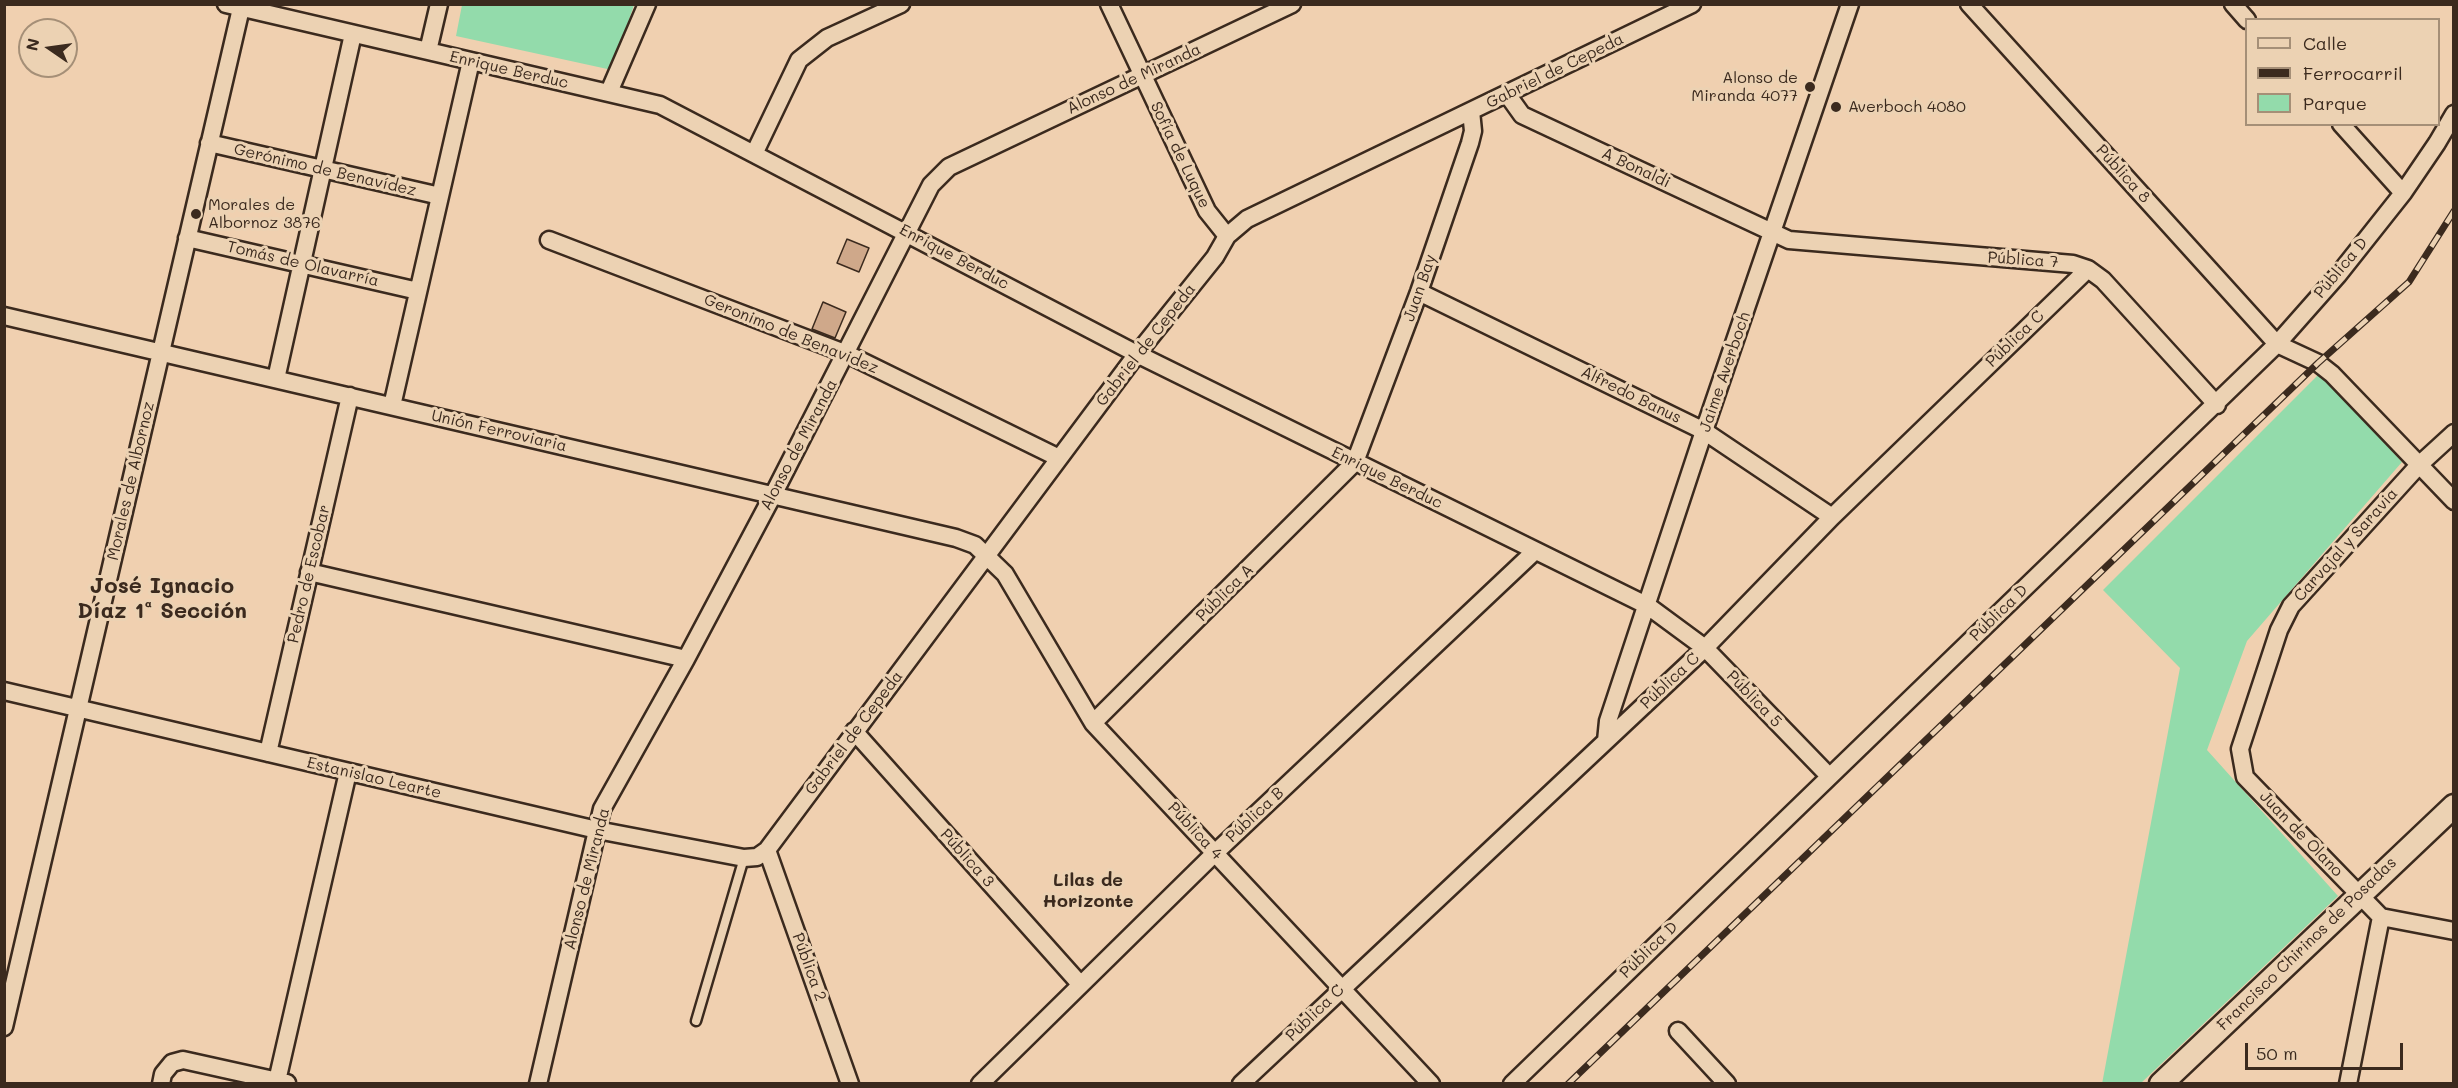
<!DOCTYPE html>
<html>
<head>
<meta charset="utf-8">
<style>
	body { margin:0 }
	#map { position:relative; width:2458px; height:1088px; overflow:hidden; background:#f0d0b0; font-family:Mali,sans-serif }
	canvas { display:block }
	.frame { position:absolute; inset:0; border:6px solid #3b2a1e; pointer-events:none }
	.legend { position:absolute; left:2245px; top:18px; width:195px; height:108px; box-sizing:border-box; background:#ecd2b3; border:2px solid #a58f77; margin:0; padding:8px 10px; list-style:none; font-size:18px; color:#3b2a1e }
	.legend li { display:flex; align-items:center; gap:12px; height:30px }
	.legend b { width:30px; border:2px solid #a58f77 }
	.north { position:absolute; left:18px; top:18px; width:60px; height:60px; box-sizing:border-box; background:#ecd2b3; border:2px solid #a58f77; border-radius:50%; rotate:283deg; font-size:16px; font-weight:700; line-height:24px; text-align:center; color:#3b2a1e }
	.north::after { content:''; display:block; margin:auto; width:21px; height:27px; background:#3b2a1e; clip-path:polygon(50% 0,100% 100%,50% 72%,0 100%) }
	.scale { position:absolute; left:2245px; top:1043px; width:158px; height:27px; box-sizing:border-box; border:3px solid #3b2a1e; border-top:0; padding-left:8px; font-size:18px; line-height:21px; white-space:nowrap; color:#3b2a1e; -webkit-text-stroke:4px #ecd2b3; paint-order:stroke }
</style>
</head>
<body>
<div id="map">
<canvas width="2458" height="1088"></canvas>
<div class="frame"></div>
<ul class="legend">
<li><b style="height:8px;background:#ecd2b3"></b>Calle</li>
<li><b style="height:8px;background:#3b2a1e"></b>Ferrocarril</li>
<li><b style="height:16px;background:#93dbab"></b>Parque</li>
</ul>
<div class="north">N</div>
<div class="scale">50 m</div>
</div>
<script>
const ctx = document.querySelector('canvas').getContext('2d');
ctx.lineJoin = 'round';
function fill(path, color) { ctx.fillStyle = color; ctx.fill(path, 'evenodd'); }
const toPath = rows => new Path2D(rows.map(r => 'M' + r).join(''));
function strokePath(path, color, width, dash) { ctx.strokeStyle = color; ctx.lineWidth = width; ctx.lineCap = dash ? 'butt' : 'round'; ctx.setLineDash(dash || []); ctx.stroke(path); }
function write(font, color, halo, rows, align = 'center') {
  ctx.font = font + ' Mali,sans-serif'; ctx.lineWidth = 6; ctx.setLineDash([]); ctx.textBaseline = 'middle'; ctx.strokeStyle = halo; ctx.fillStyle = color; for (const [text, x, y, turn = 0] of rows) {
    ctx.save(); ctx.translate(x, y); ctx.rotate((+turn || 0) * Math.PI / 180); ctx.textAlign = isNaN(turn) ? turn : align; if (halo) ctx.strokeText(text, 0, 0); ctx.fillText(text, 0, 0); ctx.restore();
  }
}
const green = toPath([
	[462,5,634,5,612,70,456,36],
	[2320,373,2402,462,2247,641,2207,750,2338,896,2141,1083,2102,1084,2180,668,2103,590]
]);
const building = toPath([
	[847,239,869,248,859,272,837,263,847,239],
	[823,302,846,312,835,338,812,329,823,302]
]);
const lane = toPath([
	[696,1021,744,858]
]);
const street = toPath([
	[226,4,660,105,1137,354,1648,606,1705,648,1828,775],
	[1109,4,1207,211,1227,236],
	[1969,4,2277,344,2318,363,2332,374,2454,501],
	[2233,4,2247,20],
	[428,51,439,4],
	[609,92,647,4],
	[1507,94,1522,115,1789,240,2073,264,2088,269,2103,280,2217,405],
	[2341,124,2403,193],
	[209,143,440,196],
	[754,154,799,60,827,38,901,4],
	[187,238,418,291],
	[549,240,847,354,1059,458],
	[1419,292,1704,431,1832,517],
	[4,316,956,538,975,545,1005,574,1093,723,1431,1084],
	[276,379,353,34],
	[392,406,471,61],
	[309,572,686,659],
	[4,691,597,830,744,858,757,857,767,850,1137,354,1215,257,1227,236,1247,219,1692,4],
	[1093,723,1355,462,1419,292,1470,143,1473,131,1471,111],
	[854,731,1080,984],
	[1606,741,1608,721,1704,431,1850,4],
	[268,753,350,396],
	[767,850,850,1084],
	[2381,917,2245,777,2240,749,2279,630,2291,606,2419,465,2454,433],
	[2381,917,2454,931],
	[4,1027,242,4],
	[1678,1031,1727,1084],
	[277,1081,348,772],
	[161,1084,163,1074,172,1063,183,1060,287,1083],
	[538,1084,602,809,686,659,773,495,931,185,949,167,1292,4],
	[980,1084,1216,852,1535,551],
	[1241,1084,1705,648,1832,517,2088,269],
	[1512,1084,2277,344,2338,275,2403,193,2437,143,2454,114],
	[2348,1084,2381,917]
]);
const secondary = toPath([
	[2161,1084,2454,806]
]);
const rail = toPath([
	[1568,1084,2318,363,2409,282,2454,211]
]);
const markers = [
	[1810,87,6,"#3b2a1e"],
	[1836,107,6,"#3b2a1e"],
	[196,214,6,"#3b2a1e"]
];
const streetNames = [
	["Enrique Berduc",509,70,13],
	["Gabriel de Cepeda",1555,71,-26],
	["Alonso de Miranda",1134,79,-25],
	["Sofía de Luque",1180,155,64],
	["A Bonaldi",1636,168,25],
	["Gerónimo de Benavídez",325,170,13],
	["Pública 8",2123,174,48],
	["Enrique Berduc",954,257,28],
	["Pública 7",2023,260,4],
	["Tomás de Olavarría",303,264,13],
	["Pública D",2341,268,-50],
	["Juan Bay",1420,288,-71],
	["Geronimo de Benavidez",791,334,22],
	["Pública C",2015,339,-44],
	["Gabriel de Cepeda",1146,345,-52],
	["Jaime Averboch",1725,372,-71],
	["Alfredo Banus",1631,395,26],
	["Unión Ferroviaria",499,431,13],
	["Alonso de Miranda",799,445,-62],
	["Enrique Berduc",1387,478,26],
	["Morales de Albornoz",131,481,-77],
	["Carvajal y Saravia",2346,545,-48],
	["Pedro de Escobar",309,574,-77],
	["Pública A",1225,593,-45],
	["Pública D",1999,613,-44],
	["Pública C",1670,681,-43],
	["Pública 5",1754,699,46],
	["Gabriel de Cepeda",854,733,-53],
	["Estanislao Learte",374,778,13],
	["Pública B",1255,815,-43],
	["Pública 4",1195,831,47],
	["Juan de Olano",2301,834,46],
	["Pública 3",967,858,48],
	["Alonso de Miranda",587,879,-76],
	["Francisco Chirinos de Posadas",2307,944,-44],
	["Pública D",1649,950,-44],
	["Pública 2",809,967,70],
	["Pública C",1315,1013,-44]
];
const poiNames = [
	["Alonso de",1798,78,"right"],
	["Miranda 4077",1798,96,"right"],
	["Averboch 4080",1848,107],
	["Morales de",208,205],
	["Albornoz 3876",208,223]
];
const neighbourhoodNames = [
	["Lilas de",1088,880],
	["Horizonte",1088,901]
];
const districtNames = [
	["José Ignacio",162,586],
	["Díaz 1ª Sección",162,611]
];
fill(green, '#93dbab');
fill(building, '#cfa88a');
strokePath(building, '#3b2a1e', 1.5);
strokePath(lane, '#3b2a1e', 13);
strokePath(street, '#3b2a1e', 21);
strokePath(secondary, '#3b2a1e', 27);
strokePath(lane, '#ecd2b3', 8);
strokePath(street, '#ecd2b3', 16);
strokePath(secondary, '#ecd2b3', 22);
strokePath(rail, '#3b2a1e', 7);
strokePath(rail, '#ecd2b3', 4.5, [14]);
for (const [x, y, r, color] of markers) { const dot = new Path2D(); dot.arc(x, y, r, 0, 2 * Math.PI); ctx.fillStyle = color; ctx.fill(dot); strokePath(dot, '#ecd2b3', 2); }
write('16px', '#3b2a1e', '#ecd2b3', streetNames);
write('16px', '#3b2a1e', '#ecd2b3', poiNames, 'left');
write('bold 18px', '#3b2a1e', '#ecd2b3', neighbourhoodNames);
write('bold 22px', '#3b2a1e', '#ecd2b3', districtNames);
</script>
</body>
</html>
